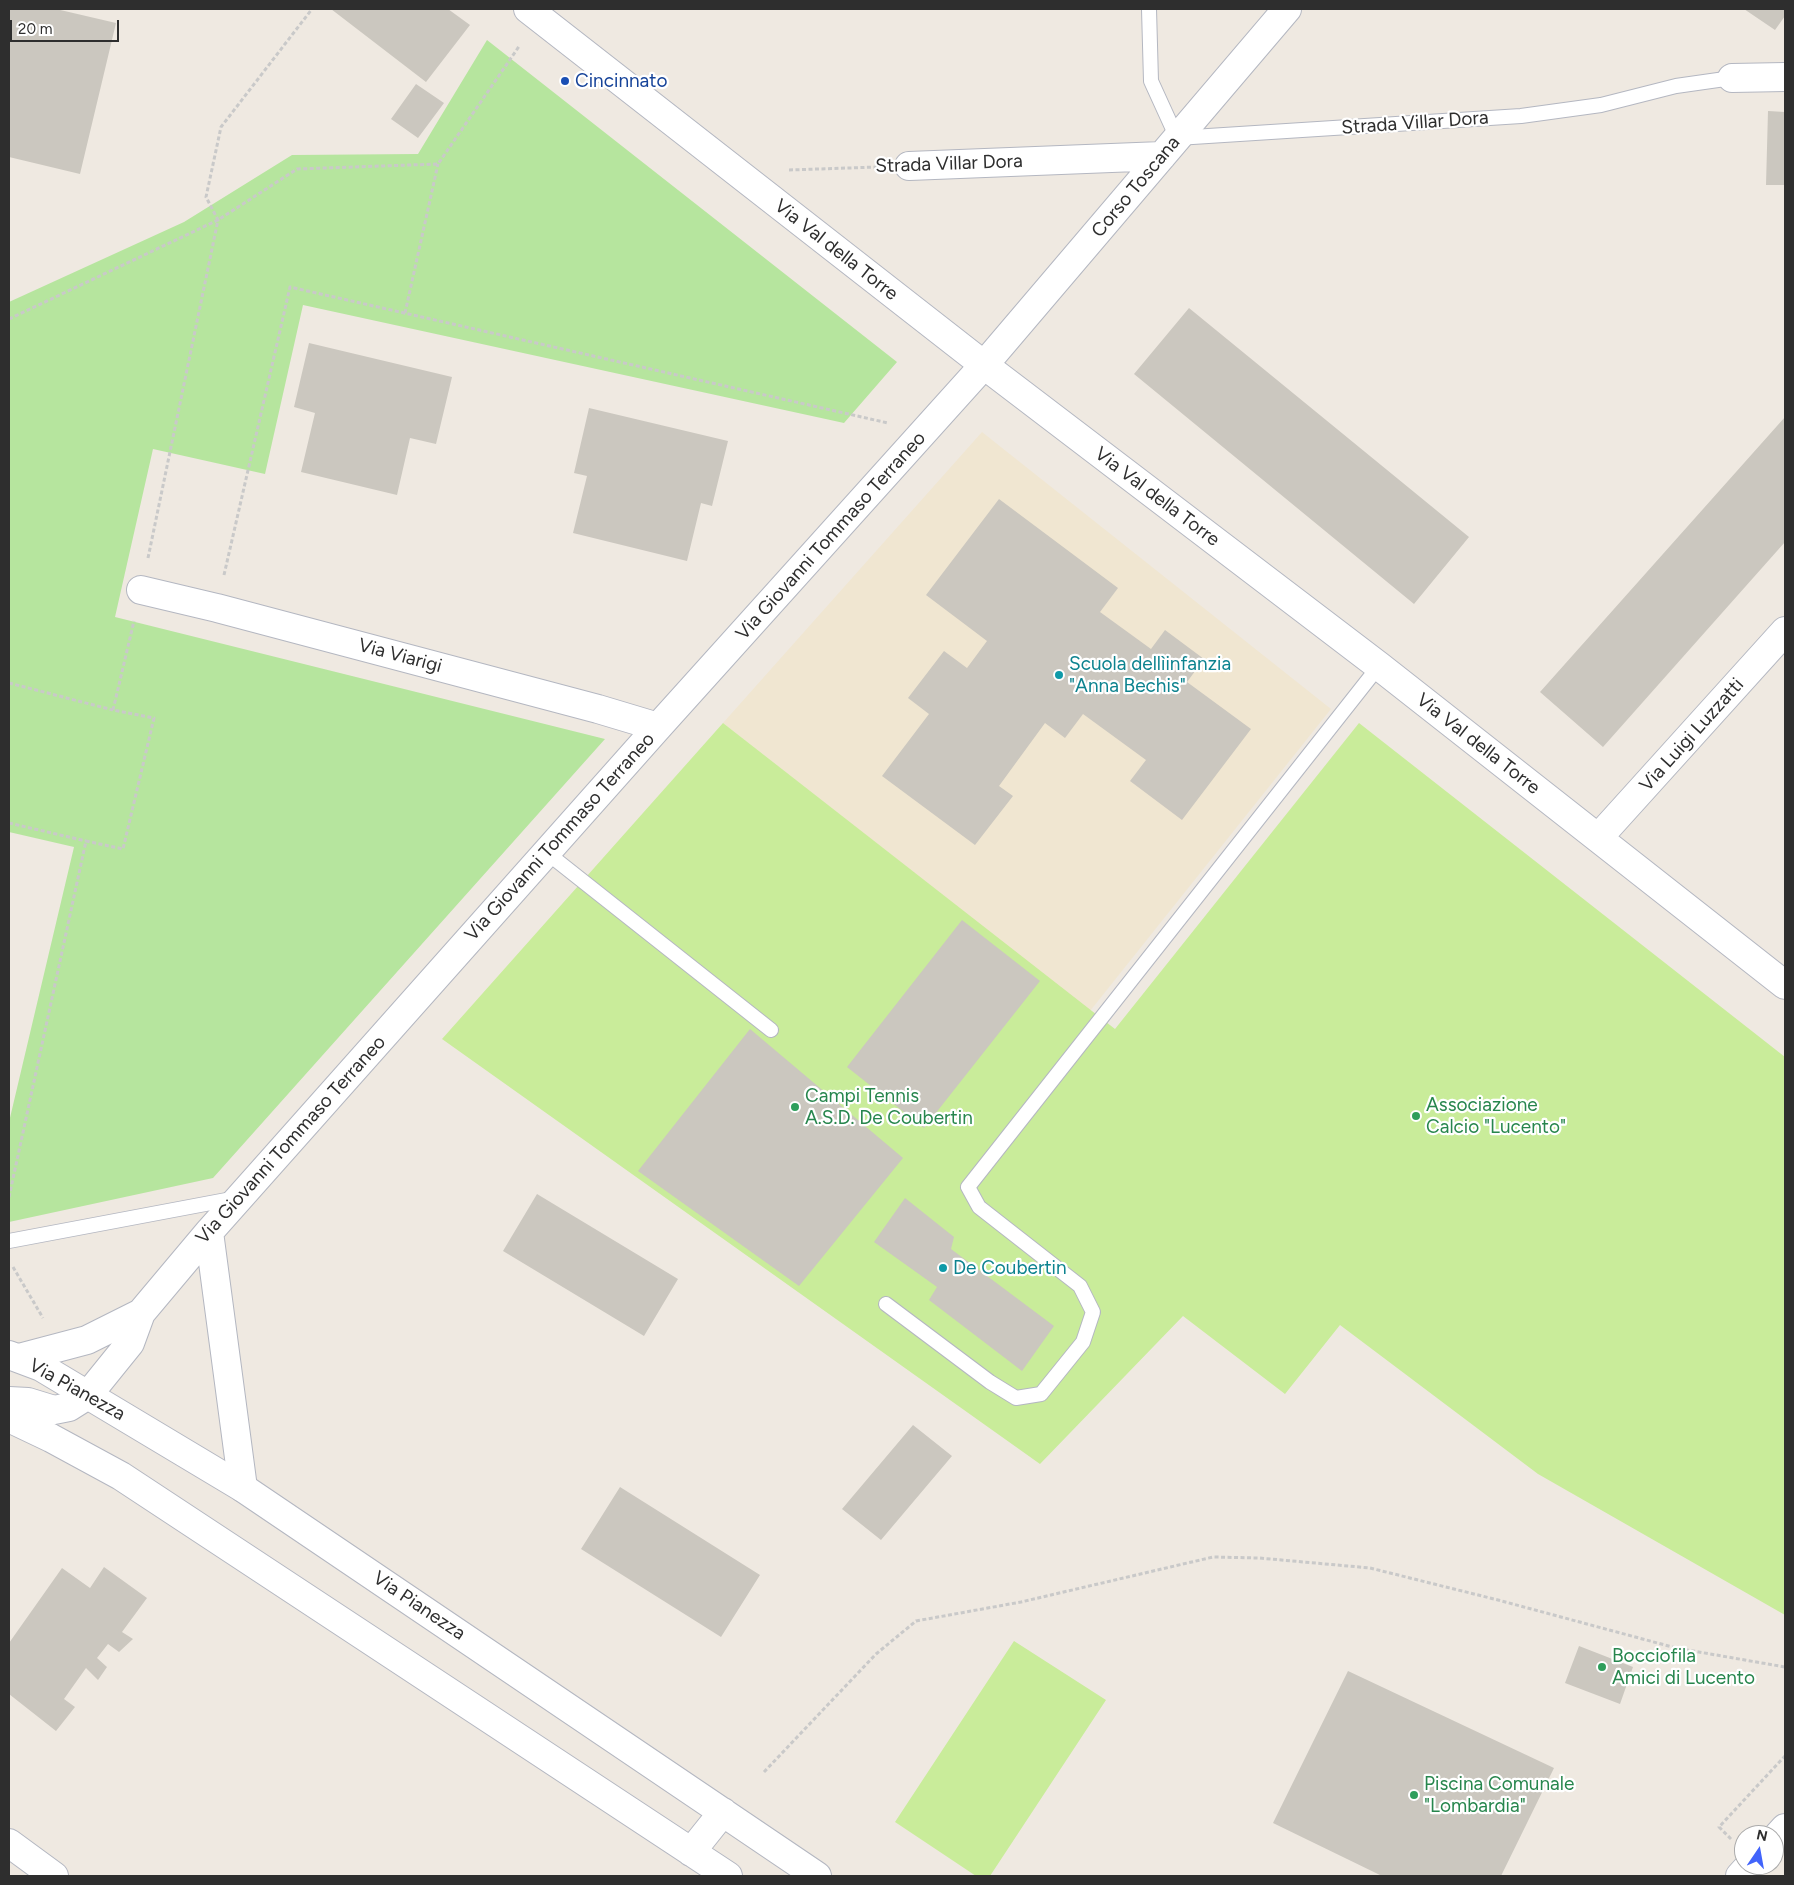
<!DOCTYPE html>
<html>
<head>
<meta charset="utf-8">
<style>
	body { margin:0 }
	#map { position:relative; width:1794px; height:1885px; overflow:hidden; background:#efe9e1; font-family:Figtree,sans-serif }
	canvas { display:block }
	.frame { position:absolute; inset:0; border:10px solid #2e2e2e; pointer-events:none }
	.north { position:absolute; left:1734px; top:1825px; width:50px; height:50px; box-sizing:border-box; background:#fff; border:1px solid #ababab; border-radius:50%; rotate:12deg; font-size:14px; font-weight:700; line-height:20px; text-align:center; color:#2e2e2e }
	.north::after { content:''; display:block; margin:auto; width:18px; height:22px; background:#4264fb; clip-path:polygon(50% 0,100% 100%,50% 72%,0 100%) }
	.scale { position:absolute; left:10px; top:20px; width:109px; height:22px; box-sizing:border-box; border:2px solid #2e2e2e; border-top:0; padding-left:6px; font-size:15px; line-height:18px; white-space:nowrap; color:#2e2e2e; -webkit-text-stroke:4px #fff; paint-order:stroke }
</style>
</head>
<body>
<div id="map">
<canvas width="1794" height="1885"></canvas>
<div class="frame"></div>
<div class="north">N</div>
<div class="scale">20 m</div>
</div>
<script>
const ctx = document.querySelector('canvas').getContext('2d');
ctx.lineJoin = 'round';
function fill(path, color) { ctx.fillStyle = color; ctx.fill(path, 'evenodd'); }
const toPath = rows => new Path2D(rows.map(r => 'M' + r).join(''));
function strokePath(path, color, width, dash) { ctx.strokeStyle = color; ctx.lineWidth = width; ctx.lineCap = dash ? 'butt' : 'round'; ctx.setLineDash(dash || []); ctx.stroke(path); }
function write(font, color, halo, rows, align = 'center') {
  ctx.font = font + ' Figtree,sans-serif'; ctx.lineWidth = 4.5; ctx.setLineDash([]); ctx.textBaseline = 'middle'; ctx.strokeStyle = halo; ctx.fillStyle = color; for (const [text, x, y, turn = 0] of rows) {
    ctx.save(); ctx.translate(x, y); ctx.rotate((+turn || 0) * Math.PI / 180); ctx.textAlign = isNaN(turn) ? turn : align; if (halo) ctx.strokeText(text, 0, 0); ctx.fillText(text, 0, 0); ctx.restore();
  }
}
const education = toPath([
	[982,432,1331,709,1090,1011,723,723]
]);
const green = toPath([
	[487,40,897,362,844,423,303,305,265,474,153,449,115,617,605,739,213,1178,9,1222,9,1122,74,847,9,832,9,302,184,222,292,155,418,154]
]);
const pitch = toPath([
	[723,723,1115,1029,1359,723,1785,1057,1785,1615,1538,1474,1340,1325,1285,1394,1183,1316,1040,1464,442,1039],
	[1014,1641,1106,1700,990,1876,976,1876,895,1822]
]);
const building = toPath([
	[9,9,56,9,116,23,80,174,9,157],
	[331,9,448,9,470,25,426,82],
	[1744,9,1785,9,1785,16,1775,30],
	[416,84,444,103,418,138,391,119],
	[1768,111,1785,112,1785,185,1766,185],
	[1189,308,1469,537,1414,604,1134,374],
	[309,343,452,377,436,444,410,438,397,495,301,472,315,413,294,407],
	[589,408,728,441,712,506,701,503,687,561,573,533,587,476,574,473],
	[1785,417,1785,542,1603,747,1540,692],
	[999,499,1118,588,1100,612,1151,649,1165,630,1204,659,1187,682,1251,729,1182,820,1130,781,1146,760,1083,714,1065,738,1045,723,999,786,1013,796,975,845,882,776,929,714,908,698,944,651,967,668,987,641,926,595],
	[962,920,1040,981,924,1128,847,1067],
	[750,1029,903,1158,799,1286,638,1171],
	[537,1194,678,1279,644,1336,503,1251],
	[905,1198,954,1237,951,1249,1054,1326,1022,1371,929,1300,937,1287,874,1242],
	[913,1425,952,1456,881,1540,842,1509],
	[620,1487,760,1575,721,1637,581,1549],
	[104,1567,147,1598,122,1632,133,1639,119,1652,108,1644,97,1658,107,1667,98,1680,86,1668,64,1699,75,1707,56,1731,9,1694,9,1643,62,1568,90,1588],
	[1579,1646,1633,1667,1620,1704,1565,1683],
	[1348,1671,1554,1768,1501,1876,1382,1876,1273,1823]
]);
const path = toPath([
	[789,170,878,167],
	[405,313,438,164],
	[9,319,218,220,297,169,438,164,520,45],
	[148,558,218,220,206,197,221,127,312,9],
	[224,575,290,287,888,423],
	[9,683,113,710],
	[9,823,86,841],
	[9,1197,86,841,123,849,154,718,113,710,134,621],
	[13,1267,43,1318],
	[764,1772,876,1654,916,1621,1021,1602,1213,1557,1259,1558,1370,1568,1498,1600,1676,1648,1785,1667],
	[1731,1839,1719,1827,1785,1756]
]);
const lane = toPath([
	[1149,9,1151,81,1177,138,1521,116,1601,105,1676,86,1732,78],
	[546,852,771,1030],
	[9,1241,237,1198],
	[886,1304,990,1382,1016,1398,1041,1394,1083,1342,1093,1312,1080,1286,979,1207,968,1187,1379,666]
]);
const street = toPath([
	[528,9,984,365,1379,666,1785,985],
	[1732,78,1785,77],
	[909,166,1162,156],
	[141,590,217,608,598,709,658,727],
	[1598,838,1785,631],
	[209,1232,243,1488],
	[19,1358,87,1340,141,1313],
	[9,1401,28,1402,54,1410,69,1407,88,1395,130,1343,141,1313,209,1232,658,727,984,365,1287,9],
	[1774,1840,1785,1828],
	[9,1843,54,1876],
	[1740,1876,1750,1865]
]);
const secondary = toPath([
	[9,1355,41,1367,243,1488,817,1876],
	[9,1418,51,1438,121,1476,728,1876],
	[691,1852,723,1812]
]);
const markers = [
	[565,81,5,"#1a4fb4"],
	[1059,675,5,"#0f9aa8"],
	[795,1107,5,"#2e9e5b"],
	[1416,1116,5,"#2e9e5b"],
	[943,1268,5,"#0f9aa8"],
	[1602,1667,5,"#2e9e5b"],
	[1414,1795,5,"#2e9e5b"]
];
const transitNames = [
	["Cincinnato",575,81]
];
const streetNames = [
	["Strada Villar Dora",1415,123,-4],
	["Strada Villar Dora",949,164,-2],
	["Corso Toscana",1136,187,-50],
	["Via Val della Torre",836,250,38],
	["Via Val della Torre",1157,497,37],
	["Via Giovanni Tommaso Terraneo",831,536,-48],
	["Via Viarigi",400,656,15],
	["Via Luigi Luzzatti",1692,735,-48],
	["Via Val della Torre",1478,744,38],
	["Via Giovanni Tommaso Terraneo",560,837,-48],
	["Via Giovanni Tommaso Terraneo",291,1140,-48],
	["Via Pianezza",77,1390,29],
	["Via Pianezza",419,1606,34]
];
const cultureNames = [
	["Scuola dellìinfanzia",1069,664],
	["\"Anna Bechis\"",1069,686],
	["De Coubertin",953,1268]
];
const leisureNames = [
	["Campi Tennis",805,1096],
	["A.S.D. De Coubertin",805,1118],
	["Associazione",1426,1105],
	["Calcio \"Lucento\"",1426,1127],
	["Bocciofila",1612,1656],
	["Amici di Lucento",1612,1678],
	["Piscina Comunale",1424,1784],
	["\"Lombardia\"",1424,1806]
];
fill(education, '#f0e6d1');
fill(green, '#b6e59e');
fill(pitch, '#c9ec9a');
fill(building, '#cbc7bf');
strokePath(lane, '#b4b7c1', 16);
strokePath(street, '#b4b7c1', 30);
strokePath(secondary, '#b4b7c1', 30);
strokePath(path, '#c9c9c9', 3, [4, 2.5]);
strokePath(lane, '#fff', 14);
strokePath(street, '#fff', 28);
strokePath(secondary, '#fff', 28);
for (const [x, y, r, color] of markers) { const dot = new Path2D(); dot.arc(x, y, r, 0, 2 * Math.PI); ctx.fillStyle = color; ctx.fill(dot); strokePath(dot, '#fff', 2); }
write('19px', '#164399', '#fff', transitNames, 'left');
write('19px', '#2e2e2e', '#fff', streetNames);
write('19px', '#0d838f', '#fff', cultureNames, 'left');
write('19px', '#27864d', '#fff', leisureNames, 'left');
</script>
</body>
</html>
